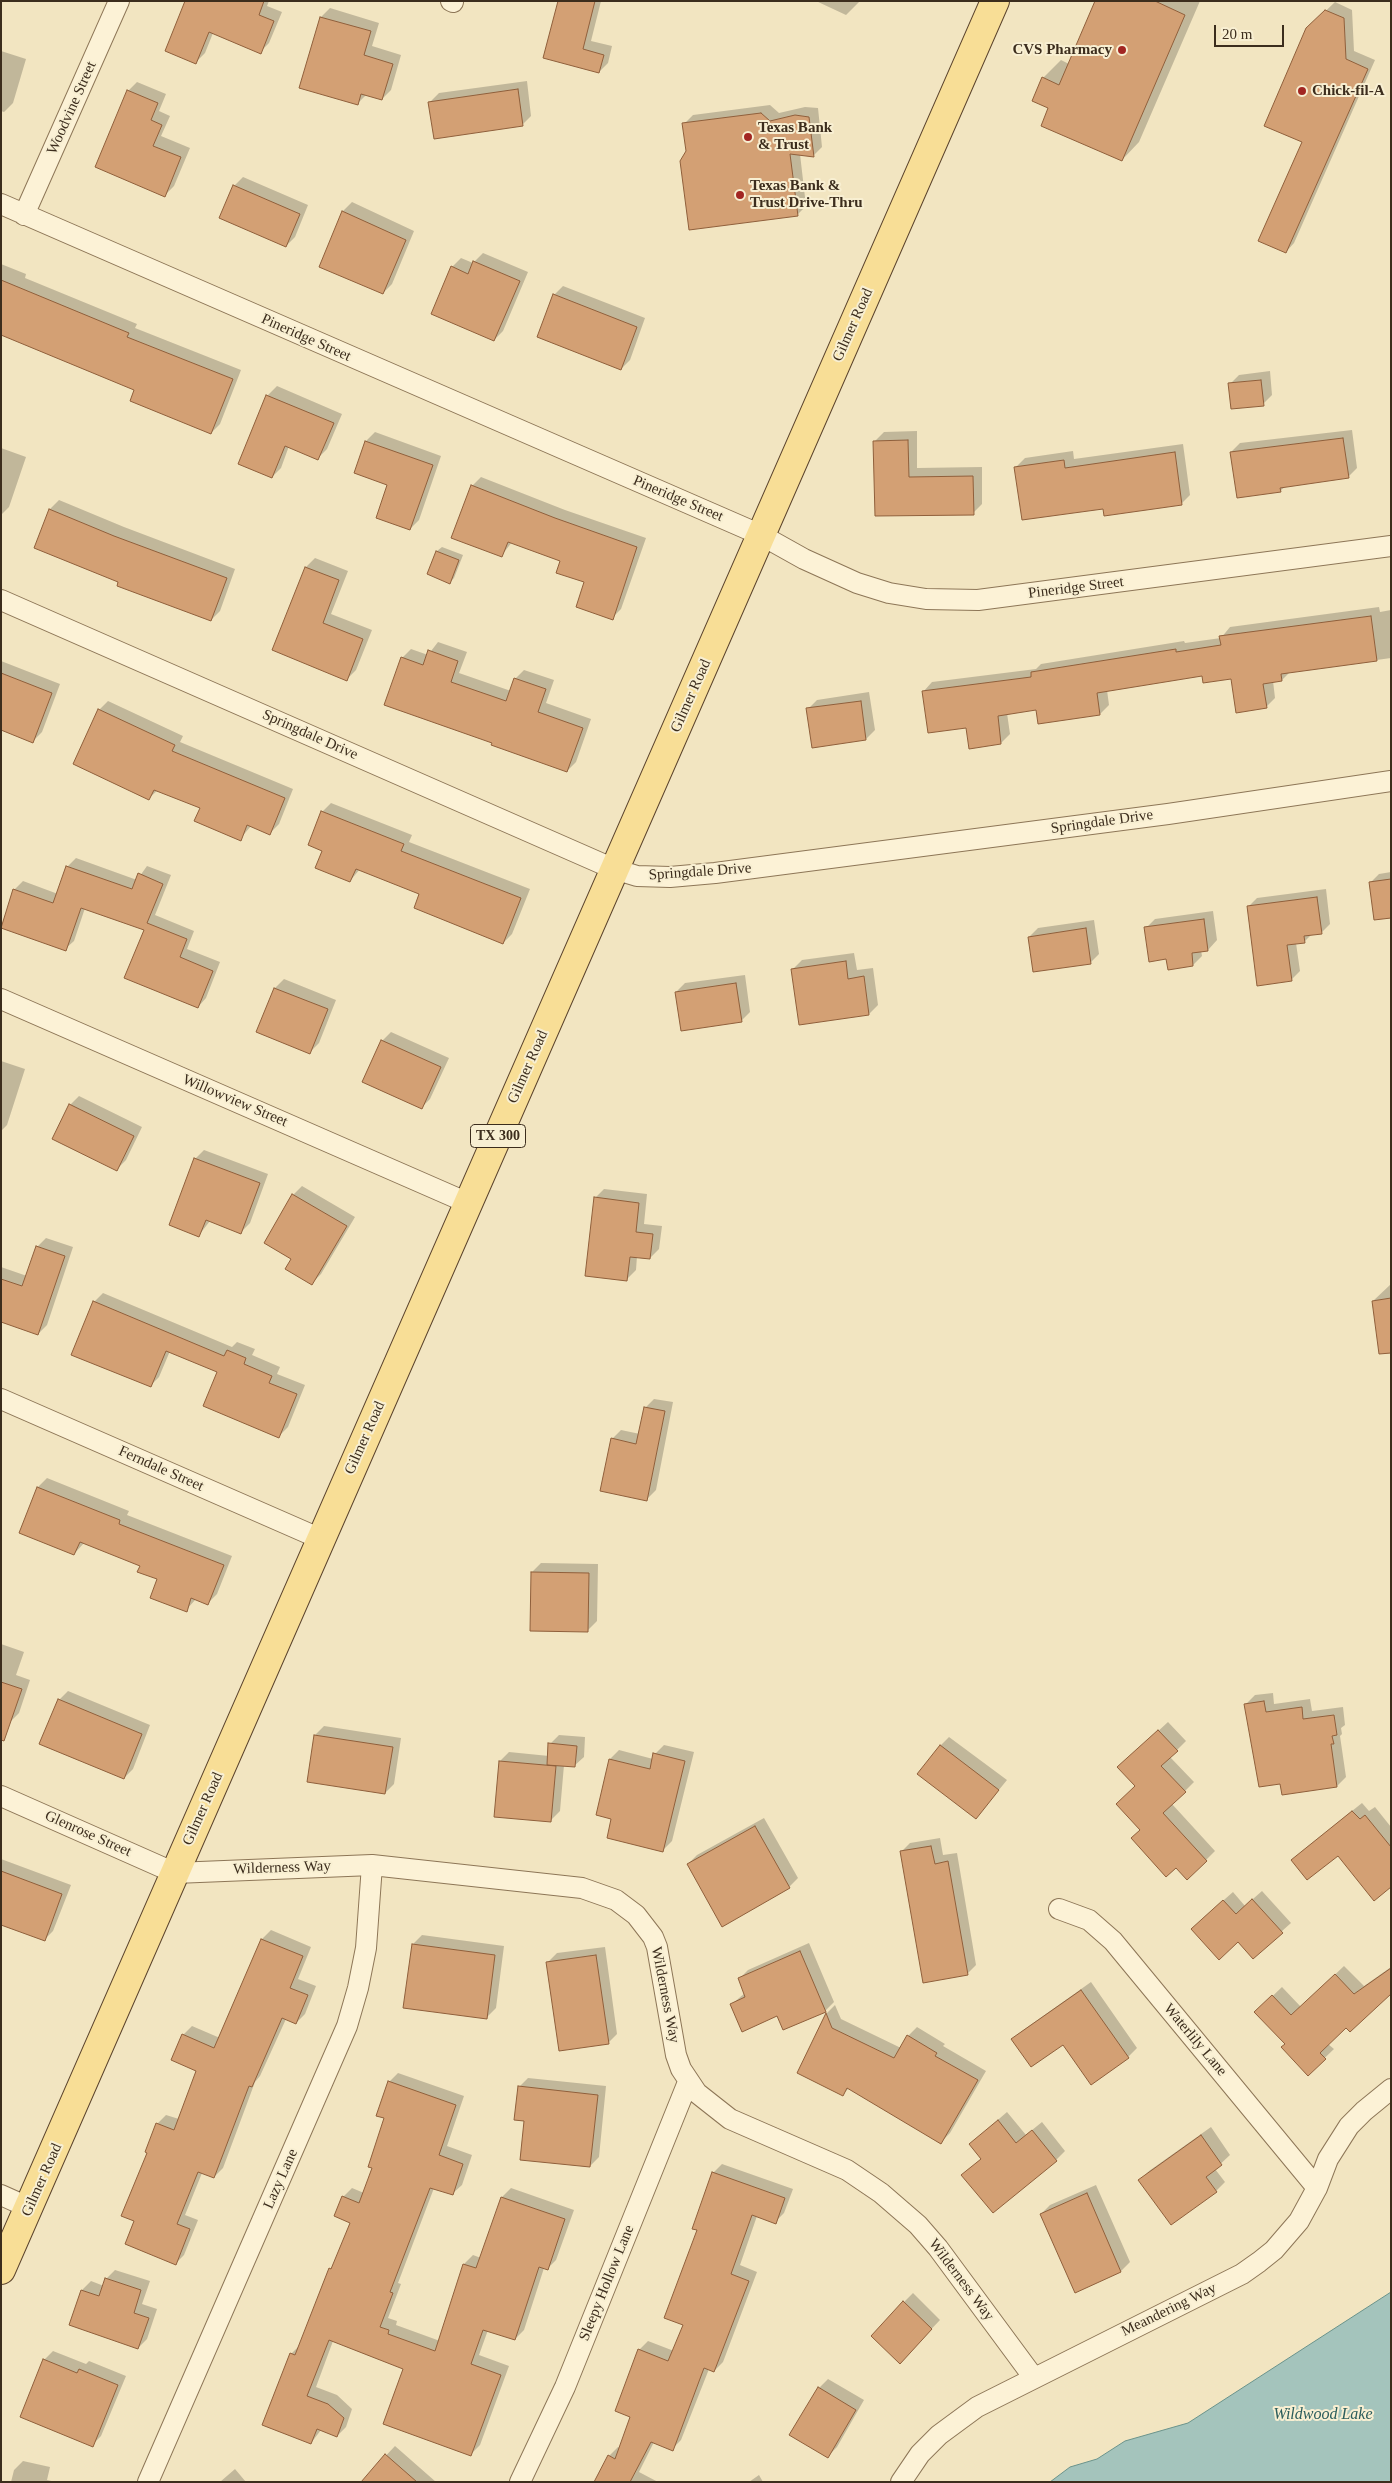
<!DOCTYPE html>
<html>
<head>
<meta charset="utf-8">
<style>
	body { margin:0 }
	#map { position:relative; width:1392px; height:2483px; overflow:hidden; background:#f2e5c1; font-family:"Times New Roman",serif }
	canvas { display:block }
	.frame { position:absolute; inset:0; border:2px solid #3c2d1d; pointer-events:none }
	.scale { position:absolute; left:1214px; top:25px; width:70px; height:22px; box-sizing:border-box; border:2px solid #3c2d1d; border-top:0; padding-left:6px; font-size:15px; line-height:18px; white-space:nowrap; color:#3c2d1d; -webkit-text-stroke:4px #f8efd2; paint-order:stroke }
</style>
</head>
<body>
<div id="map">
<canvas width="1392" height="2483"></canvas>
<div class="frame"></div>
<div class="scale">20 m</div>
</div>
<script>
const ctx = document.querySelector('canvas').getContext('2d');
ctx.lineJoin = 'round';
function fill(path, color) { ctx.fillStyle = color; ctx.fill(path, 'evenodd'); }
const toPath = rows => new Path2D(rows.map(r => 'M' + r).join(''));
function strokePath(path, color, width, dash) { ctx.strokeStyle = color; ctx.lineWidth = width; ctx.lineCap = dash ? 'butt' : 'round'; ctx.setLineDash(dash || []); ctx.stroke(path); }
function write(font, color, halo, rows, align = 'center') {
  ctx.font = font + ' "Times New Roman",serif'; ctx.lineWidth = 4; ctx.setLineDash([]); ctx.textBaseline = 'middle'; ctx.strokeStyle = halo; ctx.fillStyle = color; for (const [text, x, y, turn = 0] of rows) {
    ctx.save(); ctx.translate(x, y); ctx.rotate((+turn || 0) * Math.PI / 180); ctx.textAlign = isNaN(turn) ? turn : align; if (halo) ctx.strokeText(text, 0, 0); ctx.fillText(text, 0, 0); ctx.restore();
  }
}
const water = toPath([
	[1391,2292,1391,2482,1050,2482,1070,2467,1097,2459,1125,2441,1188,2423,1391,2292]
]);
const shadow = toPath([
	[186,1,269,1,267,6,282,12,269,43,260,52,213,33,205,53,196,62],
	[559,1,601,1,591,41,612,46,608,63,599,72,545,57],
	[816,1,860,1,846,15],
	[1097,1,1200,1,1139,142,1122,160,1050,108,1043,78,1061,60,1069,64],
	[1335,2,1352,10,1354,51,1375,60,1294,243,1286,252,1304,141,1307,29],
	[330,8,379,23,372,46,401,55,391,90,382,99,367,94,358,103,301,87,321,17],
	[1,51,26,59,13,103,4,112,1,111],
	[527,81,531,116,522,125,430,102,439,93],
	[137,82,166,94,159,111,170,116,161,136,190,148,174,186,165,195,128,91],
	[770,105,779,113,805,107,818,108,822,147,814,155,800,154,806,206,797,215,687,151,684,124,693,115],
	[243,177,308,205,295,237,286,246,234,186],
	[352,202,414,231,392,284,383,293,320,266,343,211],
	[483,253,528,272,503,331,494,340,452,267,461,258,473,263],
	[1,264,26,274,25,278,137,324,135,328,241,370,220,424,211,433,136,389,1,326],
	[563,286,645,318,630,360,621,369,554,295],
	[1270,371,1272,395,1263,404,1230,384,1239,375],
	[277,386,342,414,327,449,318,458,289,446,281,468,272,477,240,463,268,395],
	[1352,430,1357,468,1348,477,1286,486,1280,491,1231,452,1240,443],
	[917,431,917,468,982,467,982,504,973,513,876,515,875,441,884,432],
	[375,432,441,456,419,520,410,529,388,485,355,473,366,441],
	[1183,444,1190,495,1181,504,1104,507,1016,467,1025,458,1073,451,1074,459],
	[1,448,26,457,9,507,1,515],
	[481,477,565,510,646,538,621,609,612,618,586,582,561,561,512,542,502,555,472,486],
	[59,500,124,527,235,569,220,611,211,620,35,547,50,509],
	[442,547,463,555,454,578,450,582,429,574,437,551],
	[315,558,348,571,331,614,372,630,356,670,347,679,274,650,306,567],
	[1379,607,1380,612,1391,610,1391,658,1290,672,1282,680,1273,681,1275,698,1266,707,1232,677,1203,675,1107,690,1109,705,1100,714,1037,709,1007,713,1010,734,1001,743,967,727,923,692,932,682,1036,669,1041,664,1184,641,1185,643,1221,638,1230,627],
	[438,642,467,652,459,673,511,691,515,679,524,670,554,680,546,703,591,719,576,762,567,771,493,742,402,658,411,649,428,655],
	[1,661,60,684,42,732,33,741,1,729],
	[869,692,875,730,866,739,808,709,817,700],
	[108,701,183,736,180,742,293,789,279,824,270,833,251,826,240,839,201,807,158,790,149,798,99,710],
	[331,803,412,835,409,842,530,889,512,934,503,943,421,893,360,869,350,881,323,850,322,812],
	[76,858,137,880,147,866,171,875,155,915,194,931,187,949,220,962,206,998,198,1007,145,929,85,908,74,941,65,949,1,927,14,890,23,881,58,894,67,867],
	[1391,872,1391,916,1370,883,1379,874],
	[1326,889,1330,924,1321,933,1312,934,1304,942,1296,943,1300,971,1291,980,1248,907,1257,898],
	[1213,911,1217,940,1208,950,1201,950,1202,956,1193,965,1168,958,1146,928,1155,919],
	[1094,920,1099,954,1090,963,1029,937,1038,928],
	[854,953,857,970,873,968,878,1005,869,1014,793,969,802,960],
	[745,975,750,1012,741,1021,676,992,685,983],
	[284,979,336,1000,319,1043,310,1052,275,988],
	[391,1032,449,1058,430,1099,421,1108,382,1041],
	[1,1061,25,1069,7,1125,1,1131],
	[79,1096,142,1127,126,1160,117,1169,70,1105],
	[204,1150,268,1174,250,1223,241,1232,210,1221,199,1235,195,1159],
	[302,1186,355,1217,321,1274,312,1283,293,1258,293,1195],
	[604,1189,647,1194,644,1224,662,1226,659,1249,650,1258,637,1256,636,1270,627,1279,595,1198],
	[46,1238,73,1247,47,1325,38,1334,1,1321,1,1267,27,1276,37,1247],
	[1391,1284,1391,1346,1373,1301],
	[103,1293,232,1347,237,1342,255,1349,252,1355,280,1367,277,1374,305,1385,288,1427,279,1436,219,1372,170,1351,159,1377,150,1386,94,1302],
	[654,1399,673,1402,656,1490,647,1499,612,1439,621,1430,640,1434,645,1408],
	[47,1478,129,1511,127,1515,232,1556,217,1594,208,1603,196,1599,186,1610,158,1578,141,1565,84,1543,74,1554,20,1532,38,1487],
	[541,1563,598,1564,597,1621,588,1630,532,1572],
	[1,1644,24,1652,16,1675,30,1680,19,1713,10,1722,1,1719],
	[68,1691,150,1725,133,1769,124,1778,59,1700],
	[1273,1693,1274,1704,1310,1699,1312,1711,1343,1707,1345,1725,1341,1728,1342,1734,1340,1736,1346,1777,1337,1786,1281,1783,1246,1704,1255,1695],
	[1168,1722,1186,1741,1170,1757,1194,1782,1172,1804,1215,1851,1187,1879,1141,1829,1136,1786,1128,1759],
	[324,1726,401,1738,394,1784,385,1793,315,1735],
	[559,1735,585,1737,584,1757,574,1766,564,1765,560,1811,551,1820,500,1761,509,1752,549,1756,550,1744],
	[949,1737,1007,1780,976,1818,940,1746],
	[664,1745,694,1752,672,1841,663,1850,613,1819,597,1814,610,1759,619,1750,653,1759,655,1754],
	[1362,1803,1369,1811,1375,1807,1391,1827,1391,1885,1338,1854,1302,1851],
	[764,1818,798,1878,789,1887,688,1864,697,1855],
	[940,1838,943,1855,957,1853,976,1965,967,1974,901,1852,910,1843],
	[1,1859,71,1885,53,1931,44,1940,2,1924,1,1927],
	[1262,1891,1291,1923,1253,1957,1238,1940,1201,1920,1233,1892,1245,1906],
	[271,1930,311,1947,298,1979,316,1986,305,2014,296,2023,286,2019,260,2076,255,2082,223,2168,214,2177,202,2173,185,2215,198,2220,184,2255,175,2264,136,2220,148,2152,157,2124,166,2115,179,2119,197,2070,183,2035,192,2026,220,2038,262,1939],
	[422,1935,504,1946,496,2008,487,2017,413,1944],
	[809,1943,834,2002,825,2011,778,2015,732,2004,745,1993,739,1979,748,1970],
	[605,1947,617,2034,608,2043,548,1962,557,1953],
	[1344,1966,1364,1986,1391,1967,1391,1992,1346,2026,1328,2044,1334,2049,1308,2074,1287,2044,1256,2012,1282,1987,1301,2007],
	[1091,1982,1137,2048,1128,2057,1063,2043,1013,2040,1022,2031],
	[835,2005,841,2019,901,2048,908,2036,917,2027,945,2044,943,2046,986,2071,950,2133,941,2142,849,2088,843,2094,798,2073,827,2013],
	[398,2073,464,2096,447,2146,472,2155,462,2185,452,2194,434,2188,398,2283,401,2284,388,2318,397,2321,396,2325,440,2341,464,2264,473,2255,481,2258,502,2197,511,2188,574,2210,556,2260,547,2269,544,2268,524,2330,515,2339,488,2330,479,2355,509,2366,480,2445,471,2454,404,2369,333,2341,316,2387,337,2395,352,2409,346,2427,337,2436,321,2430,311,2443,291,2354,301,2344,330,2269,335,2264,351,2222,343,2197,352,2188,364,2193,374,2167,386,2118,389,2082],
	[528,2078,606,2086,599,2157,590,2166,525,2120,519,2087],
	[1007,2112,1026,2135,1042,2122,1065,2151,1056,2160,963,2175,982,2158,970,2144],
	[1211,2127,1230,2155,1215,2169,1225,2182,1216,2191,1140,2180,1149,2171],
	[722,2164,793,2189,784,2213,775,2222,757,2216,740,2265,757,2272,723,2362,714,2371,709,2369,681,2440,672,2449,654,2442,639,2472,658,2482,595,2482,609,2456,618,2447,620,2448,632,2416,639,2350,648,2341,674,2351,684,2324,699,2230,713,2173],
	[1096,2185,1130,2262,1121,2271,1076,2291,1041,2214,1050,2205],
	[115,2270,150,2281,142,2304,157,2309,147,2339,138,2348,70,2325,82,2290,91,2281,104,2286,106,2279],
	[913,2293,940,2320,900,2362,904,2302],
	[53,2351,86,2364,89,2361,126,2376,101,2436,92,2445,44,2360],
	[828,2379,864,2400,837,2447,828,2456,819,2388],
	[395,2446,436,2482,361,2482],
	[23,2461,50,2467,47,2480,56,2482,11,2482,14,2470],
	[235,2469,246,2482,220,2482],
	[759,2475,763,2482,749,2482]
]);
const building = toPath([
	[185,1,264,1,259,15,274,21,261,54,209,32,196,64,165,51,185,1],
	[558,1,595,1,583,49,604,55,599,73,543,58,558,1],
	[1095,1,1155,1,1185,15,1122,161,1041,126,1048,108,1032,101,1042,77,1059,85,1095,1],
	[1325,10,1344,18,1346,59,1368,69,1286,253,1258,241,1302,142,1264,126,1306,28,1325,10],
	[320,17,371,31,364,55,393,64,382,100,361,94,358,105,299,88,320,17],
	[518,89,523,126,434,139,428,102,518,89],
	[127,90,158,103,151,120,162,125,153,146,181,157,165,197,95,167,127,90],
	[761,113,770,121,795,115,809,117,814,157,790,154,798,216,689,230,680,161,686,151,682,123,761,113],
	[233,185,300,214,286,247,219,218,233,185],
	[342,211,406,240,383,294,319,267,342,211],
	[473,261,520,281,494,341,431,314,451,266,468,274,473,261],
	[1,280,129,333,127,337,233,379,211,434,130,401,134,390,1,335,1,280],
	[553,294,637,327,621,370,537,337,553,294],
	[1261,380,1264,406,1231,409,1228,383,1261,380],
	[266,395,334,423,318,460,285,446,272,478,238,464,266,395],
	[1343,438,1349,478,1280,488,1281,492,1237,498,1230,452,1343,438],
	[908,440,909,477,973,476,974,515,875,516,873,441,908,440],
	[365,441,433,465,410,530,376,518,387,485,354,473,365,441],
	[1175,452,1182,505,1104,516,1103,509,1022,520,1014,467,1064,460,1065,468,1175,452],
	[471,485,555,518,637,547,613,620,576,607,584,582,556,573,560,561,508,542,502,557,451,538,471,485],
	[49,509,114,536,227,578,211,621,117,586,118,582,34,548,49,509],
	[436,551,459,560,450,584,427,574,436,551],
	[305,567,339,580,323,623,363,639,347,681,272,650,305,567],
	[1371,616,1377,661,1281,674,1282,681,1263,684,1267,708,1236,713,1231,679,1203,683,1202,676,1097,693,1100,715,1038,724,1036,710,998,716,1001,744,969,749,966,728,928,733,922,691,1031,677,1031,672,1176,649,1176,652,1221,645,1219,636,1371,616],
	[428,650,458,661,451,682,506,701,514,678,546,689,538,712,583,728,567,772,491,745,492,743,384,705,401,657,423,665,428,650],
	[1,673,52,693,33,743,1,730,1,673],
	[861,701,866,740,812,748,806,708,861,701],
	[98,709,175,745,172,751,285,798,270,835,247,825,241,841,194,821,200,808,154,790,149,800,73,764,98,709],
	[321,811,404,844,401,851,521,898,503,944,414,908,419,894,356,869,350,882,315,868,322,851,308,845,321,811],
	[66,866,132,889,138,873,163,884,147,923,187,939,180,957,213,971,198,1008,124,978,144,930,81,908,66,951,1,928,13,889,53,903,66,866],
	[1391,879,1391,918,1374,920,1369,882,1391,879],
	[1317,897,1322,934,1304,936,1305,943,1287,945,1292,981,1257,986,1247,906,1317,897],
	[1204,919,1208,951,1192,953,1193,966,1168,970,1166,959,1149,962,1144,927,1204,919],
	[1086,928,1091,964,1033,972,1028,937,1086,928],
	[846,961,848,979,864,976,869,1015,799,1025,791,969,846,961],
	[736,983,742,1022,681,1031,675,992,736,983],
	[274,988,328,1009,310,1054,256,1032,274,988],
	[381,1040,441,1067,422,1109,362,1082,381,1040],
	[69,1104,134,1136,117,1171,52,1139,69,1104],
	[194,1158,260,1183,241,1234,206,1220,199,1237,169,1225,194,1158],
	[292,1194,347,1226,312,1285,285,1269,291,1259,264,1243,292,1194],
	[594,1197,639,1203,636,1232,653,1234,650,1259,630,1257,627,1281,585,1276,594,1197],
	[36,1246,65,1256,38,1335,1,1322,1,1279,22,1286,36,1246],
	[1391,1298,1391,1353,1379,1354,1372,1301,1391,1298],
	[93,1301,224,1356,227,1350,246,1358,244,1364,272,1376,269,1383,297,1394,279,1438,203,1406,217,1372,166,1351,151,1387,71,1355,93,1301],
	[644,1407,665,1411,647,1501,600,1491,611,1438,636,1444,644,1407],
	[37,1487,120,1520,119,1524,224,1565,208,1605,191,1598,187,1612,150,1598,157,1579,137,1572,140,1566,80,1542,74,1555,19,1533,37,1487],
	[531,1572,589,1573,588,1632,530,1631,531,1572],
	[1,1682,22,1689,4,1741,1,1740,1,1682],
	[58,1699,142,1734,124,1779,39,1744,58,1699],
	[1264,1701,1266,1712,1302,1707,1303,1719,1334,1715,1337,1735,1332,1736,1334,1744,1331,1744,1337,1787,1282,1795,1280,1784,1259,1787,1244,1704,1264,1701],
	[1158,1730,1178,1751,1161,1766,1186,1792,1163,1813,1207,1861,1187,1880,1176,1868,1166,1877,1131,1838,1140,1830,1116,1804,1135,1786,1117,1767,1158,1730],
	[314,1735,393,1747,385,1794,307,1782,314,1735],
	[548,1743,577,1746,575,1767,547,1765,548,1743],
	[940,1745,999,1790,976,1819,917,1774,940,1745],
	[653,1753,685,1761,663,1852,607,1838,611,1819,596,1815,609,1759,650,1769,653,1753],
	[499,1761,556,1766,551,1822,494,1817,499,1761],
	[1352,1811,1360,1819,1365,1815,1391,1847,1391,1887,1374,1901,1338,1856,1307,1880,1291,1860,1352,1811],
	[755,1826,790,1888,722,1927,687,1864,755,1826],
	[931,1846,935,1864,948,1861,968,1975,923,1983,900,1851,931,1846],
	[1,1871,62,1894,45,1941,1,1925,1,1871],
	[1252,1899,1283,1933,1253,1959,1238,1942,1219,1960,1191,1929,1223,1900,1236,1914,1252,1899],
	[261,1939,303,1956,290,1988,308,1995,296,2024,282,2018,252,2087,249,2086,214,2178,198,2172,177,2224,190,2229,176,2265,125,2244,134,2221,121,2216,147,2153,145,2152,156,2123,174,2130,196,2071,171,2060,182,2034,214,2048,261,1939],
	[412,1944,495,1955,487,2019,403,2008,412,1944],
	[800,1951,826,2012,783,2030,777,2016,742,2032,730,2004,745,1997,738,1978,800,1951],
	[596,1955,609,2044,559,2051,546,1962,596,1955],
	[1391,1968,1391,1994,1350,2032,1346,2028,1320,2053,1326,2059,1308,2076,1281,2047,1285,2044,1254,2012,1272,1995,1291,2015,1335,1974,1354,1994,1391,1968],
	[1081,1990,1129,2058,1091,2085,1063,2045,1031,2067,1011,2039,1081,1990],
	[826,2013,832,2028,894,2058,907,2035,937,2053,935,2056,978,2080,941,2144,847,2088,843,2096,797,2073,826,2013],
	[388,2081,456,2105,439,2155,463,2164,453,2195,430,2188,390,2292,393,2293,380,2327,389,2330,388,2334,435,2351,463,2264,476,2268,501,2197,565,2219,548,2270,539,2267,515,2340,483,2330,471,2364,501,2375,471,2456,383,2424,403,2369,329,2340,307,2396,328,2404,344,2418,337,2437,317,2429,311,2444,262,2425,290,2353,295,2355,329,2268,331,2269,350,2223,334,2216,342,2196,359,2203,372,2168,368,2167,384,2118,376,2116,388,2081],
	[518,2086,598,2095,590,2167,520,2160,524,2121,514,2120,518,2086],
	[998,2120,1016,2143,1032,2130,1057,2161,993,2213,961,2175,981,2159,969,2144,998,2120],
	[1201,2135,1222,2165,1206,2177,1217,2192,1171,2225,1138,2180,1201,2135],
	[712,2172,785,2198,776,2224,752,2215,731,2274,749,2281,714,2372,704,2368,673,2451,651,2442,630,2482,594,2482,608,2455,615,2459,630,2417,615,2411,638,2349,668,2361,683,2325,664,2318,697,2230,692,2229,712,2172],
	[1087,2193,1121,2272,1075,2293,1040,2214,1087,2193],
	[105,2278,141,2290,134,2313,149,2318,138,2349,69,2325,81,2290,99,2296,105,2278],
	[903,2301,932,2329,900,2364,871,2336,903,2301],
	[43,2359,77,2373,79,2369,118,2385,93,2447,20,2417,43,2359],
	[818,2387,856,2410,828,2458,789,2435,818,2387],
	[385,2454,417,2482,361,2482,385,2454]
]);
const minor = toPath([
	[451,1,453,2],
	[1,204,761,535,804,559,857,583,889,593,926,599,978,600,1391,546],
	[24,215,119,1],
	[1,600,614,869,637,876,670,877,715,873,1168,814,1391,781],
	[1,999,468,1203],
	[1,1399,321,1539],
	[1,1796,175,1873,372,1865,582,1888,616,1900,636,1915,653,1937,657,1947,676,2055,681,2069,697,2093,730,2119,847,2170,881,2193,918,2225,938,2248,1034,2378],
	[1059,1909,1089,1920,1113,1941,1317,2188],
	[1,2195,30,2208],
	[148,2482,347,2026,358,1988,366,1948,372,1865],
	[520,2482,565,2387,688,2082],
	[901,2482,920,2454,939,2435,977,2407,1242,2274,1259,2262,1274,2250,1299,2221,1317,2188,1328,2159,1349,2126,1364,2111,1391,2089]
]);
const primary = toPath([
	[1,2270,995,1]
]);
const markers = [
	[1122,50,5,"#a22622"],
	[1302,91,5,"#a22622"],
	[748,137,5,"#a22622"],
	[740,195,5,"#a22622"]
];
const shields = [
	[498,1136,55]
];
const shieldNames = [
	["TX 300",498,1136]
];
const poiNames = [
	["CVS Pharmacy",1112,50,"right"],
	["Chick-fil-A",1312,91],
	["Texas Bank",758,128],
	["& Trust",758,145],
	["Texas Bank &",750,186],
	["Trust Drive-Thru",750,203]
];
const streetNames = [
	["Woodvine Street",72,108,-66],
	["Gilmer Road",853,325,-66],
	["Pineridge Street",306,338,24],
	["Pineridge Street",678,499,23],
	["Pineridge Street",1076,588,-7],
	["Gilmer Road",691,696,-66],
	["Springdale Drive",310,735,24],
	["Springdale Drive",1102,822,-8],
	["Springdale Drive",700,872,-4],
	["Gilmer Road",528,1067,-66],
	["Willowview Street",235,1101,23],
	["Gilmer Road",365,1438,-66],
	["Ferndale Street",161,1469,24],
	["Gilmer Road",203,1809,-66],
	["Glenrose Street",88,1834,24],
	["Wilderness Way",282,1868,-2],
	["Wilderness Way",665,1995,79],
	["Waterlily Lane",1195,2040,50],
	["Lazy Lane",281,2179,-66],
	["Gilmer Road",42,2180,-66],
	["Wilderness Way",961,2280,53],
	["Sleepy Hollow Lane",607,2283,-68],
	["Meandering Way",1169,2310,-26]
];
const waterNames = [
	["Wildwood Lake",1323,2415]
];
fill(water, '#a4c4bc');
strokePath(water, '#6a938b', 1);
fill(shadow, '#0003');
fill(building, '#d3a074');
strokePath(building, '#8f5f3b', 1);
strokePath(minor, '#8d7657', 22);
strokePath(primary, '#5b432c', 30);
strokePath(minor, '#fcf2d6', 20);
strokePath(primary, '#f8de96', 28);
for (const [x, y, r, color] of markers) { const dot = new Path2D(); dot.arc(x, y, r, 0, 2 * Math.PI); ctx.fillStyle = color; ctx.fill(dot); strokePath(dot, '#f8efd2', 2); }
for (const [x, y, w] of shields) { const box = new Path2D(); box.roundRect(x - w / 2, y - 11.5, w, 23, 4); ctx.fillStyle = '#f8efd2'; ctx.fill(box); strokePath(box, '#3c2d1d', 1); }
write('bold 14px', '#3c2d1d', null, shieldNames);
write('bold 15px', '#3c2d1d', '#f8efd2', poiNames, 'left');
write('15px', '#3c2d1d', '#f8efd2', streetNames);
write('italic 16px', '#2b5d5c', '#f8efd2', waterNames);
</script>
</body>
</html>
